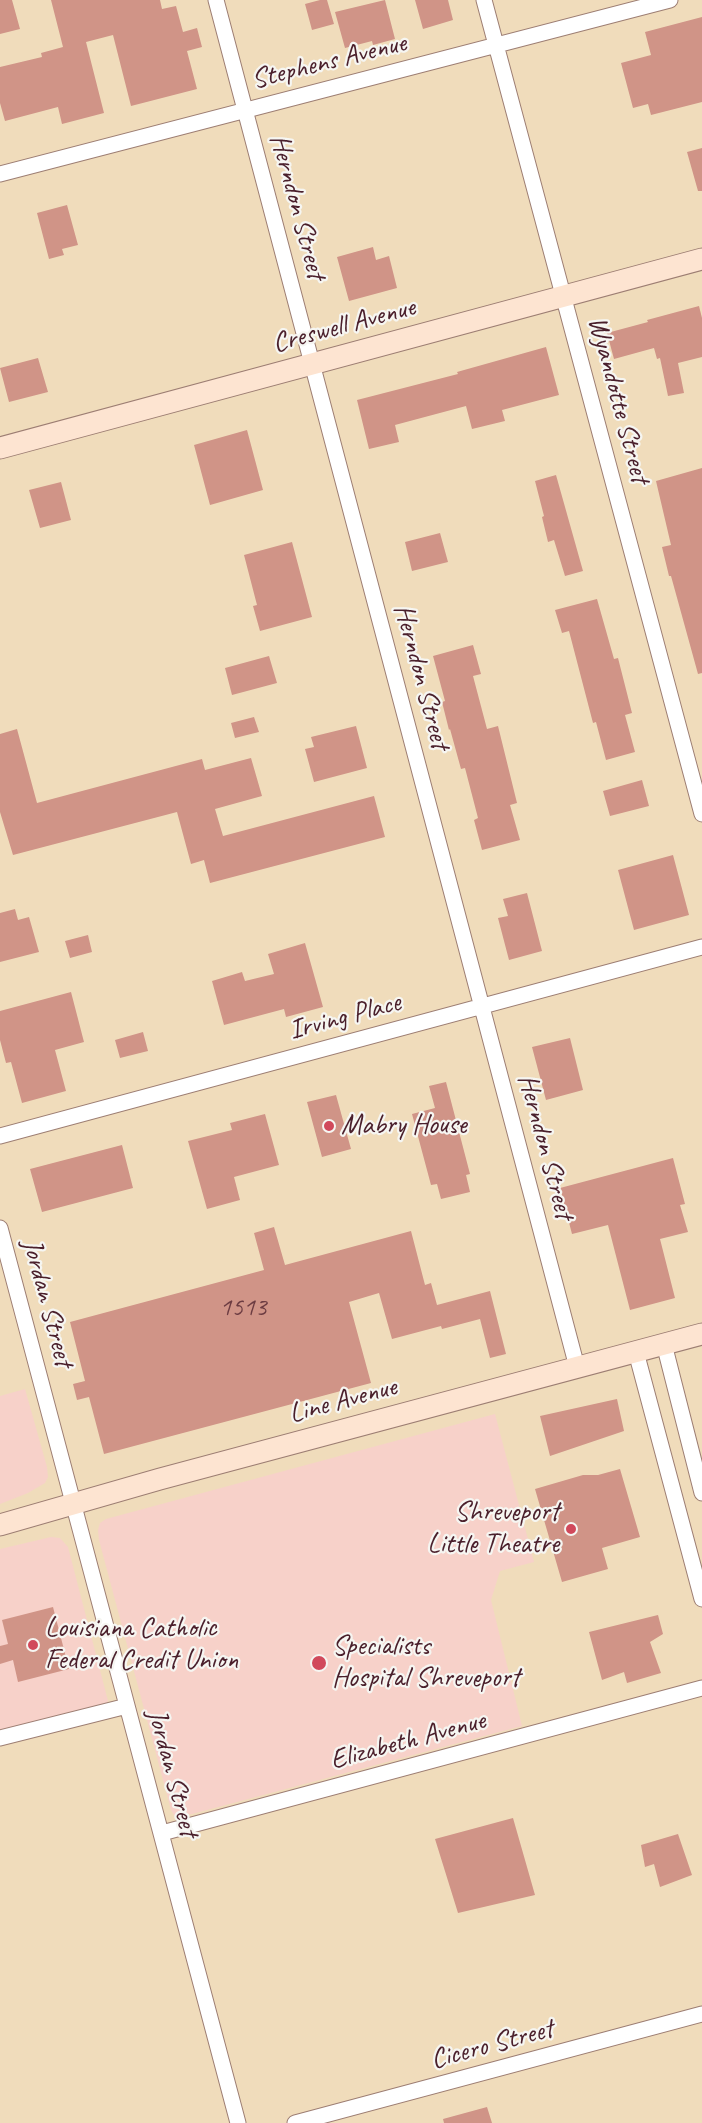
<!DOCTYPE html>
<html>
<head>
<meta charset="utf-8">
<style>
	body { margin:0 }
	canvas { display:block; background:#f0dcbb }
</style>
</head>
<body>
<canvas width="702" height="2123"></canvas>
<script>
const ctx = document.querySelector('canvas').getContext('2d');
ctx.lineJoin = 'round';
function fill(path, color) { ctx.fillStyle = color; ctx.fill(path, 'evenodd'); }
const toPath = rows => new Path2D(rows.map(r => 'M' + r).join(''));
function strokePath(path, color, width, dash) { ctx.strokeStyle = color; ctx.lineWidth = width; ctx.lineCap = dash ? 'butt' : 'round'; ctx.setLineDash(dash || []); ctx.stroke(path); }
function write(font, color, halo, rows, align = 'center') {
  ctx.font = font + ' Caveat,sans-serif'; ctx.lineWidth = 4.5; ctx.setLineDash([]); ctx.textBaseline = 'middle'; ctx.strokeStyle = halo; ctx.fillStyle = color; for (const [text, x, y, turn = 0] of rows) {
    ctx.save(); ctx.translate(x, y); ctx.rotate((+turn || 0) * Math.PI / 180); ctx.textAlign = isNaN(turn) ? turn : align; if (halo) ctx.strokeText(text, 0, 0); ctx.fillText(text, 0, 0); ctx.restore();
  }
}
const built = toPath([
	[25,1389,47,1467,48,1477,45,1483,28,1493,0,1504,0,1396],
	[495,1414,534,1562,500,1571,491,1600,522,1726,192,1814,175,1817,171,1810,99,1540,98,1530,100,1523,106,1519],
	[51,1537,60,1538,68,1547,108,1701,107,1703,0,1734,0,1549]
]);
const building = toPath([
	[0,0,12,0,20,29,0,34],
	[51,0,160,0,162,9,176,6,183,32,197,28,202,47,187,51,197,89,131,106,113,35,86,42,104,113,62,124,58,107,5,121,0,103,0,67,42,57,41,53,63,47],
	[320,0,327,0,334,24,312,30,305,4],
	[385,0,395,39,373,45,372,41,345,48,335,12],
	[415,0,448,0,453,20,423,29],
	[702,17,702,102,651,115,648,104,633,108,621,63,651,55,645,32],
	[702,148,702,191,698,191,687,152],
	[67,205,78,245,62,249,64,255,49,259,37,213],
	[373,247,376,260,389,256,397,288,349,301,337,257],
	[699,306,702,318,702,357,678,363,684,393,668,396,660,358,657,359,654,348,614,359,607,333,648,322,647,320],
	[546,347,559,395,502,410,505,421,472,429,466,406,395,425,399,442,369,449,357,400,458,374,457,372],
	[38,358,48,392,9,402,0,368],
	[247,430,263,490,210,505,194,445],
	[702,468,702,673,698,674,671,576,669,576,662,547,671,545,656,481],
	[556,475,583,571,565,576,554,540,548,542,542,517,544,516,535,481],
	[61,482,71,520,40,528,29,490],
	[440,533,448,562,412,571,405,542],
	[292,542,312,617,260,631,253,606,257,605,244,555],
	[597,599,614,659,618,658,632,713,625,715,635,752,606,760,596,722,593,723,569,631,562,633,555,610],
	[473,645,481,674,473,676,487,729,498,726,517,803,510,805,520,840,482,850,474,820,478,818,465,768,461,769,450,729,449,730,442,702,445,701,433,656],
	[269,656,277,683,232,695,225,668],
	[254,717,259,732,235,738,231,723],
	[356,726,367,768,314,782,305,749,314,747,311,737],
	[17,729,37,803,202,759,205,770,251,758,262,796,215,809,223,836,374,796,385,837,210,883,204,860,191,864,177,812,13,855,0,812,0,734],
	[642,780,649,806,610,816,603,791],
	[673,855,689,915,634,930,618,870],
	[527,893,542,951,509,960,498,918,508,916,503,899],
	[15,909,18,920,29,917,39,952,0,962,0,913],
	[88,935,92,952,70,958,65,941],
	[305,943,323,1007,286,1017,284,1009,224,1025,212,981,242,972,245,981,274,974,268,954],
	[71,992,84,1042,55,1050,66,1091,22,1103,11,1062,6,1063,0,1040,0,1011],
	[143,1032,148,1051,120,1058,115,1040],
	[570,1038,583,1090,546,1100,532,1047],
	[446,1082,470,1174,466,1175,470,1192,441,1199,437,1184,431,1185,412,1114,435,1108,429,1086],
	[336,1095,351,1149,322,1157,307,1102],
	[265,1114,279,1165,234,1177,240,1200,207,1209,188,1141,232,1130,230,1123],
	[122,1145,133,1188,42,1212,30,1169],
	[673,1158,685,1204,680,1205,688,1232,660,1239,675,1298,630,1310,608,1225,572,1234,560,1188],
	[274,1227,285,1265,411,1231,425,1285,431,1283,437,1305,490,1291,506,1354,490,1358,480,1319,442,1329,441,1326,392,1339,379,1293,349,1302,371,1383,104,1454,89,1397,77,1400,73,1384,85,1381,70,1322,264,1270,254,1233],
	[617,1399,624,1431,550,1456,540,1416],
	[620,1469,640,1537,602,1548,608,1569,562,1582,535,1489,583,1475,598,1475],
	[53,1607,69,1669,18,1682,13,1660,0,1664,0,1646,8,1644,2,1620],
	[658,1615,663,1634,650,1642,661,1673,627,1683,624,1672,602,1680,589,1632],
	[513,1818,535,1895,458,1913,435,1839],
	[678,1834,692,1875,660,1887,654,1864,645,1867,641,1845],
	[487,2107,492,2123,444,2123,443,2119]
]);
const street = toPath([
	[216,0,577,1367],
	[484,0,702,814],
	[0,174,670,0],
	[0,1136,702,947],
	[0,1228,238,2123],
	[664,1344,702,1493],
	[636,1352,702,1599],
	[0,1738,127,1706],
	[162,1833,702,1688],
	[295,2123,702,2014]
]);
const secondary = toPath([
	[0,448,702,259],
	[0,1525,160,1479,702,1334]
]);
const markers = [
	[329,1126,6,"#d1495b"],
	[571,1529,6,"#d1495b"],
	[33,1645,6,"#d1495b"],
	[319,1663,8,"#d1495b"]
];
const numberNames = [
	["1513",243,1308]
];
const streetNames = [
	["Stephens Avenue",329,62,-14],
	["Herndon Street",297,207,75],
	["Creswell Avenue",344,326,-15],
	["Wyandotte Street",618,400,75],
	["Herndon Street",421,677,75],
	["Irving Place",345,1017,-15],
	["Herndon Street",545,1147,75],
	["Jordan Street",47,1303,75],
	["Line Avenue",343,1401,-15],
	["Elizabeth Avenue",408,1741,-15],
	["Jordan Street",172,1773,75],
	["Cicero Street",492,2045,-15]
];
const poiNames = [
	["Mabry House",341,1126],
	["Shreveport",559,1513,"right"],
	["Little Theatre",559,1545,"right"],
	["Louisiana Catholic",45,1629],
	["Federal Credit Union",45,1661],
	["Specialists",332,1647],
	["Hospital Shreveport",332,1679]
];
fill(built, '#f7d1c9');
fill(building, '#d09487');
strokePath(street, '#9d7e73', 17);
strokePath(secondary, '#9d7e73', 23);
strokePath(street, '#fff', 15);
strokePath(secondary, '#fde4d1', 21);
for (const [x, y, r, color] of markers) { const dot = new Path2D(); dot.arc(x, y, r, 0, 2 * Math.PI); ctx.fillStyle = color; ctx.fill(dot); strokePath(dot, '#f6f6f2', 2); }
write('26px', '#6c3c42', null, numberNames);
write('28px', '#4a1f2b', '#f6f6f2', streetNames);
write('28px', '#4a1f2b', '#f6f6f2', poiNames, 'left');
</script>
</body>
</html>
